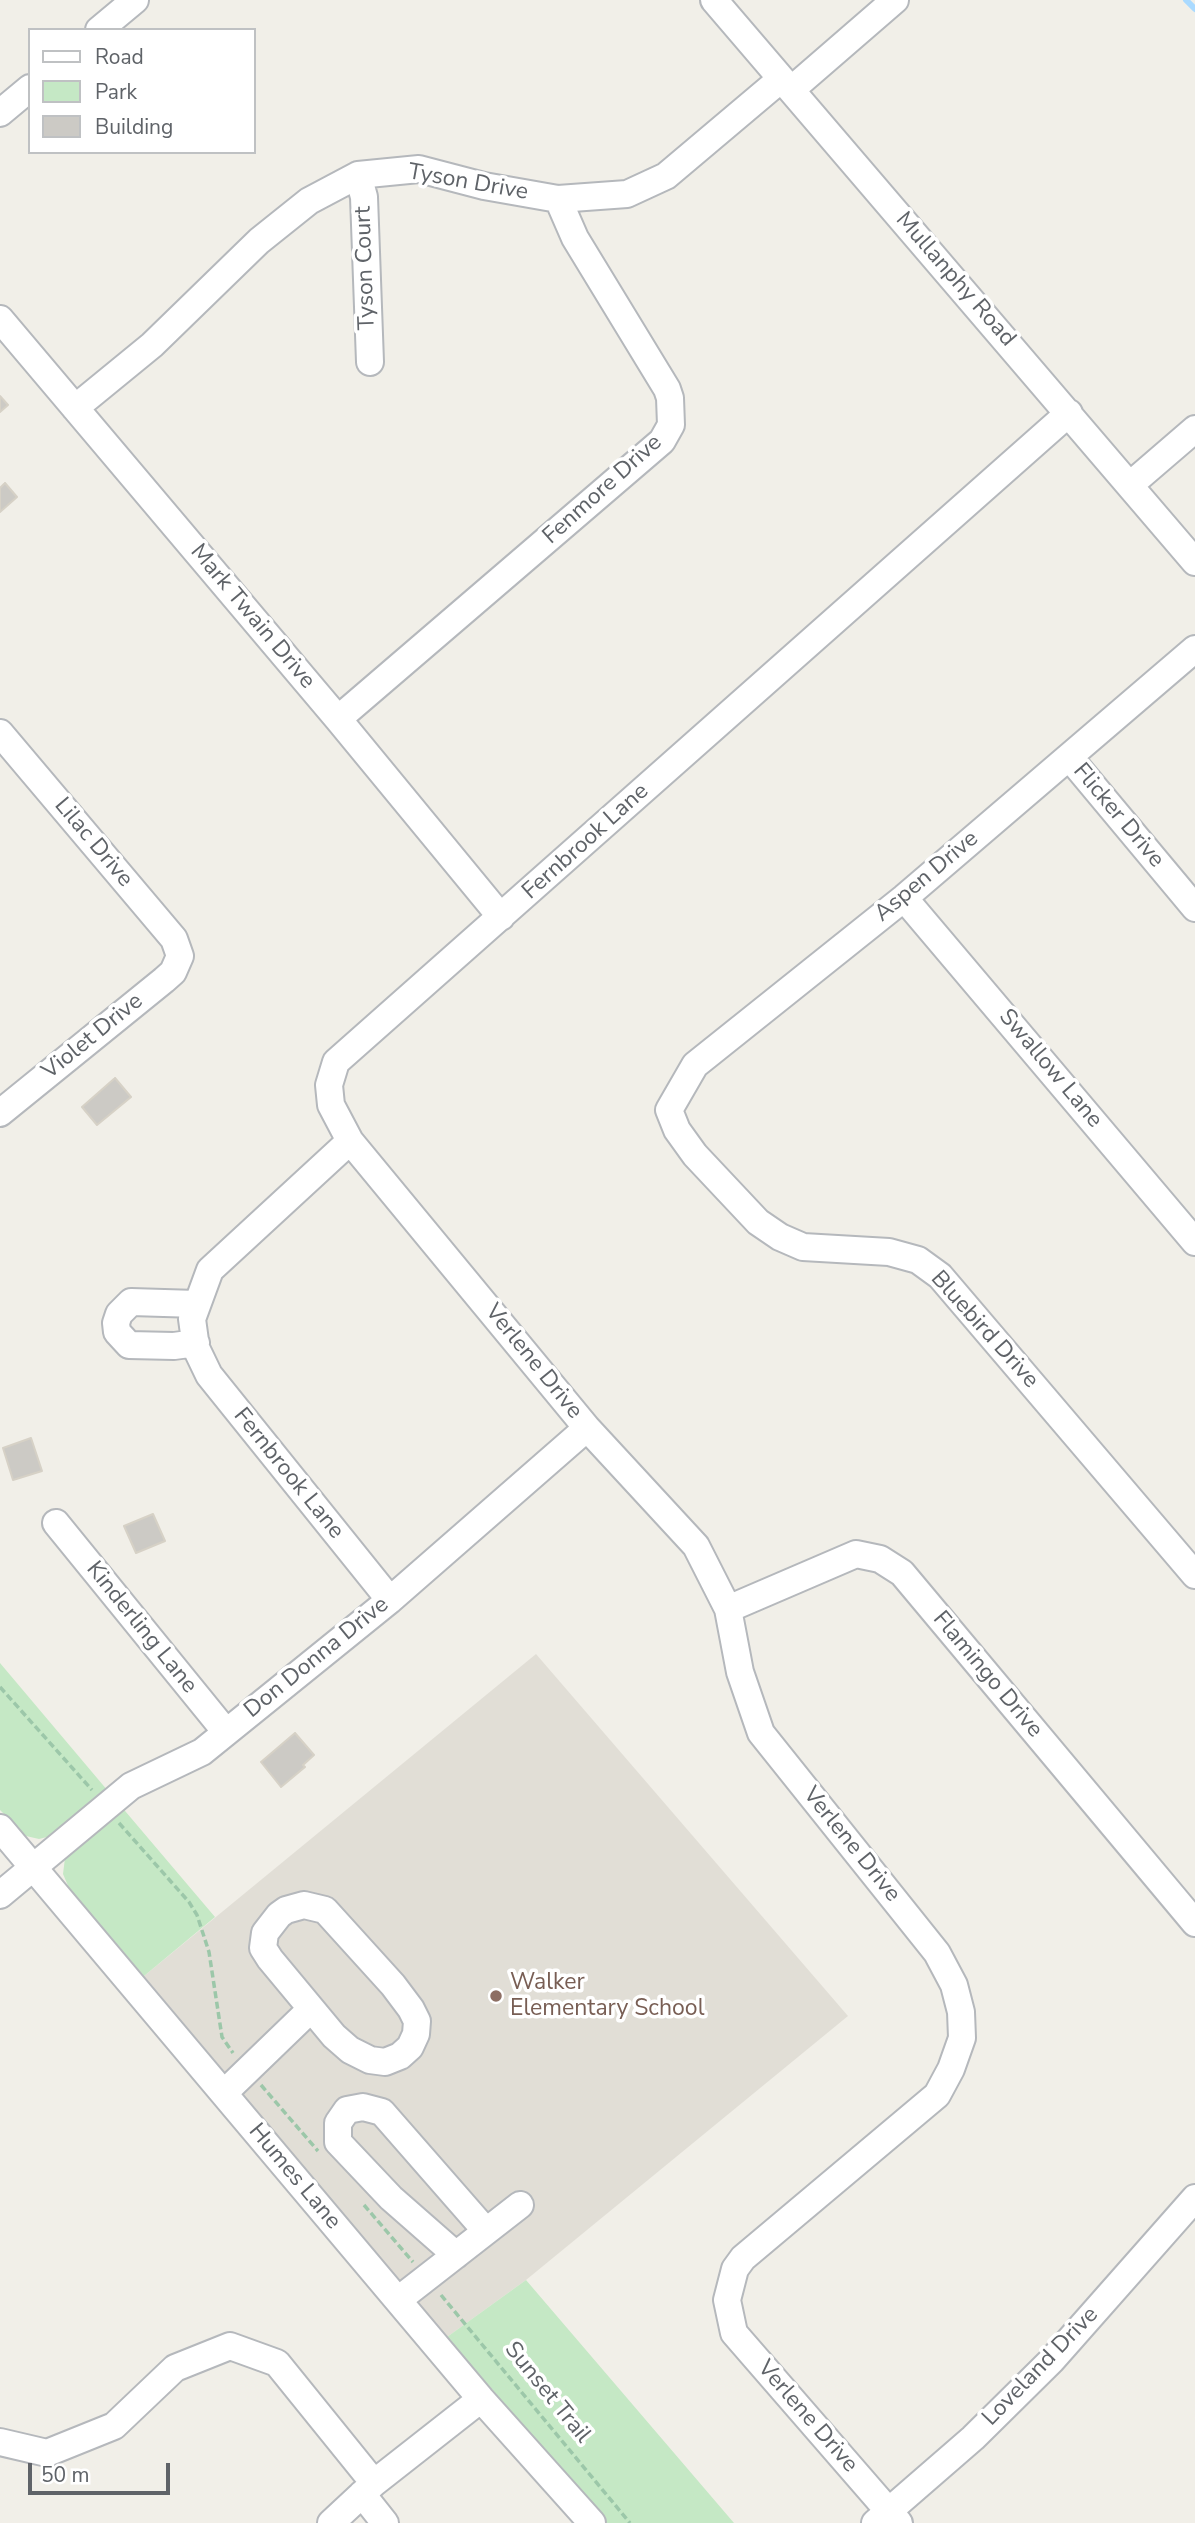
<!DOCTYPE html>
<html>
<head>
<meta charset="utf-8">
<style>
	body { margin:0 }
	#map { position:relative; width:1195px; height:2523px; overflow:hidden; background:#f1efe8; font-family:"Nunito Sans",sans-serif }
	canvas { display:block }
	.legend { position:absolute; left:28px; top:28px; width:228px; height:126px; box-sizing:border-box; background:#fff; border:2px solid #bfc1c3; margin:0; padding:9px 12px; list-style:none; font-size:21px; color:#5f6368 }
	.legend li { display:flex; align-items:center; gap:14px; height:35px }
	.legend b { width:35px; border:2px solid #bfc1c3 }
	.scale { position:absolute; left:28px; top:2463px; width:142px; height:32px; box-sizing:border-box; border:4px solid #5f6368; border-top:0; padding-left:9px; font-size:21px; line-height:24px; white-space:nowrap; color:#5f6368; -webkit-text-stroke:5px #fff; paint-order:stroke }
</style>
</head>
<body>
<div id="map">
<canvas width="1195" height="2523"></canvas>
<ul class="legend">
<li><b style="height:9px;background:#fff"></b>Road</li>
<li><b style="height:19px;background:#c5e8c5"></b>Park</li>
<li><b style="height:19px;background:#cccac5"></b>Building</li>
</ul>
<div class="scale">50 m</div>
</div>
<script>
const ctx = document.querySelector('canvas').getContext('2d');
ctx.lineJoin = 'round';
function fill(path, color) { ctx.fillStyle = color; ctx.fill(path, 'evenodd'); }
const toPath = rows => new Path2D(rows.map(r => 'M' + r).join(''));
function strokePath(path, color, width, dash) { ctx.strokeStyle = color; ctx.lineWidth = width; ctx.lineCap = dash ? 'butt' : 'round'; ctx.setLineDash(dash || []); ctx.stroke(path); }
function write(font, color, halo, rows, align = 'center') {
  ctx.font = font + ' "Nunito Sans",sans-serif'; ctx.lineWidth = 7; ctx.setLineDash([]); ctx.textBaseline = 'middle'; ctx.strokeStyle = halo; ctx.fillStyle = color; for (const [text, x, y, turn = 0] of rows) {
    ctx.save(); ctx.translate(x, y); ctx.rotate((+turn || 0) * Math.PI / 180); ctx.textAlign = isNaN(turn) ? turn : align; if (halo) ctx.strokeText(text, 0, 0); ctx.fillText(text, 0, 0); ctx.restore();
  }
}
const education = toPath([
	[536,1654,848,2016,526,2280,447,2337,144,1976]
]);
const green = toPath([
	[0,1663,108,1791,51,1836,39,1839,26,1836,0,1810],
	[120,1805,215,1917,144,1976,69,1888,63,1874,65,1858],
	[526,2280,734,2523,607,2523,447,2337]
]);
const stream = toPath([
	[1186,0,1195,9]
]);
const building = toPath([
	[0,396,8,405,0,412,0,396],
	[5,483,17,497,0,512,0,488,5,483],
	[115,1078,131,1097,97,1125,82,1107,115,1078],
	[31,1438,42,1471,13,1480,3,1448,31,1438],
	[153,1514,165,1541,136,1553,124,1526,153,1514],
	[295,1733,314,1755,303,1765,305,1767,281,1787,261,1762,295,1733]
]);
const path = toPath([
	[0,1687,92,1790],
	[119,1823,189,1902,197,1915,209,1952,222,2037,233,2053],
	[261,2085,318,2151],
	[364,2205,413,2262],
	[441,2295,630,2523]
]);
const minor = toPath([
	[714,0,1195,562],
	[99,30,135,0],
	[791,90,895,0],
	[0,113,30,88],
	[358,175,364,197,370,362],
	[0,319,338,719,501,917],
	[75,408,152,345,259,241,309,201,358,175,419,169,484,186,558,199,627,194,666,176,781,79],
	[1130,485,1195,429],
	[1195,649,904,898,695,1065,669,1110,677,1130,695,1155,758,1222,780,1237,803,1247,889,1252,918,1260,940,1276,1195,1575],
	[338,719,662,441,671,425,670,398,667,389,575,238,558,199],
	[0,733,174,939,180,956,173,972,164,980,0,1113],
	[1069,757,1195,908],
	[904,898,1195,1242],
	[350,1141,210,1270,192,1319,196,1348,209,1375,390,1600],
	[196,1343,174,1346,129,1345,117,1332,116,1323,119,1314,131,1302,197,1304],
	[56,1523,226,1732],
	[728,1609,856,1554,880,1559,902,1573,1195,1923],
	[0,1828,481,2399,592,2523],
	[0,1895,131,1786,202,1752,390,1600,587,1428],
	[304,1905,325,1910,393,1985,411,2009,417,2021,416,2034,410,2047,400,2056,385,2062,370,2060,350,2050,334,2036,270,1959,263,1948,265,1933,279,1915,286,1910,304,1905],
	[224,2093,311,2009],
	[456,2255,391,2198,338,2142,338,2123,347,2110,363,2107,382,2112,486,2231],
	[398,2300,520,2205],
	[0,2442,47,2453,114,2426,175,2368,230,2346,277,2363,374,2483],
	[362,2494,385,2523],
	[331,2523,374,2483,481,2399],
	[875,2523,973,2438,1052,2360,1195,2198],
	[899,2523,734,2333,727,2300,735,2269,743,2258,937,2095,951,2069,962,2038,961,2012,954,1985,937,1953,761,1733,740,1672,728,1609,696,1546,587,1428,350,1141,331,1105,329,1085,336,1062,1069,413]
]);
const markers = [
	[496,1996,7,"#8d6e63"]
];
const streetNames = [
	["Tyson Drive",468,183,10],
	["Tyson Court",366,268,-92],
	["Mullanphy Road",955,280,49],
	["Fenmore Drive",603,490,-42],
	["Mark Twain Drive",252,617,50],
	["Flicker Drive",1118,816,50],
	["Fernbrook Lane",586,842,-42],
	["Lilac Drive",93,843,50],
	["Aspen Drive",927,877,-40],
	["Violet Drive",93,1037,-39],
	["Swallow Lane",1050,1069,50],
	["Bluebird Drive",984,1330,48],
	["Verlene Drive",533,1362,51],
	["Fernbrook Lane",288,1474,51],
	["Kinderling Lane",141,1628,51],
	["Don Donna Drive",317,1658,-39],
	["Flamingo Drive",987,1675,50],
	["Verlene Drive",851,1845,51],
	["Humes Lane",294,2177,50],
	["Loveland Drive",1041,2367,-46],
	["Sunset Trail",547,2393,51],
	["Verlene Drive",807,2417,49]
];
const educationNames = [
	["Walker",510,1983],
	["Elementary School",510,2009]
];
fill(education, '#e1ded6');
fill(green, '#c5e8c5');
strokePath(stream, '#aadaff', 6);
fill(building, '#cccac5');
strokePath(building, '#d6d1c6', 2);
strokePath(minor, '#b5b8bc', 30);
strokePath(path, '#9cc7a9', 3.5, [7, 3.5]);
strokePath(minor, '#fff', 26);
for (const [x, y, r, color] of markers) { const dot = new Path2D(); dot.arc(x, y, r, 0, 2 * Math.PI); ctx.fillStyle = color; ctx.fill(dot); strokePath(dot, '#fff', 2.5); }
write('23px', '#5f6368', '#fff', streetNames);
write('23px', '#785e54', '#fff', educationNames, 'left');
</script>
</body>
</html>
